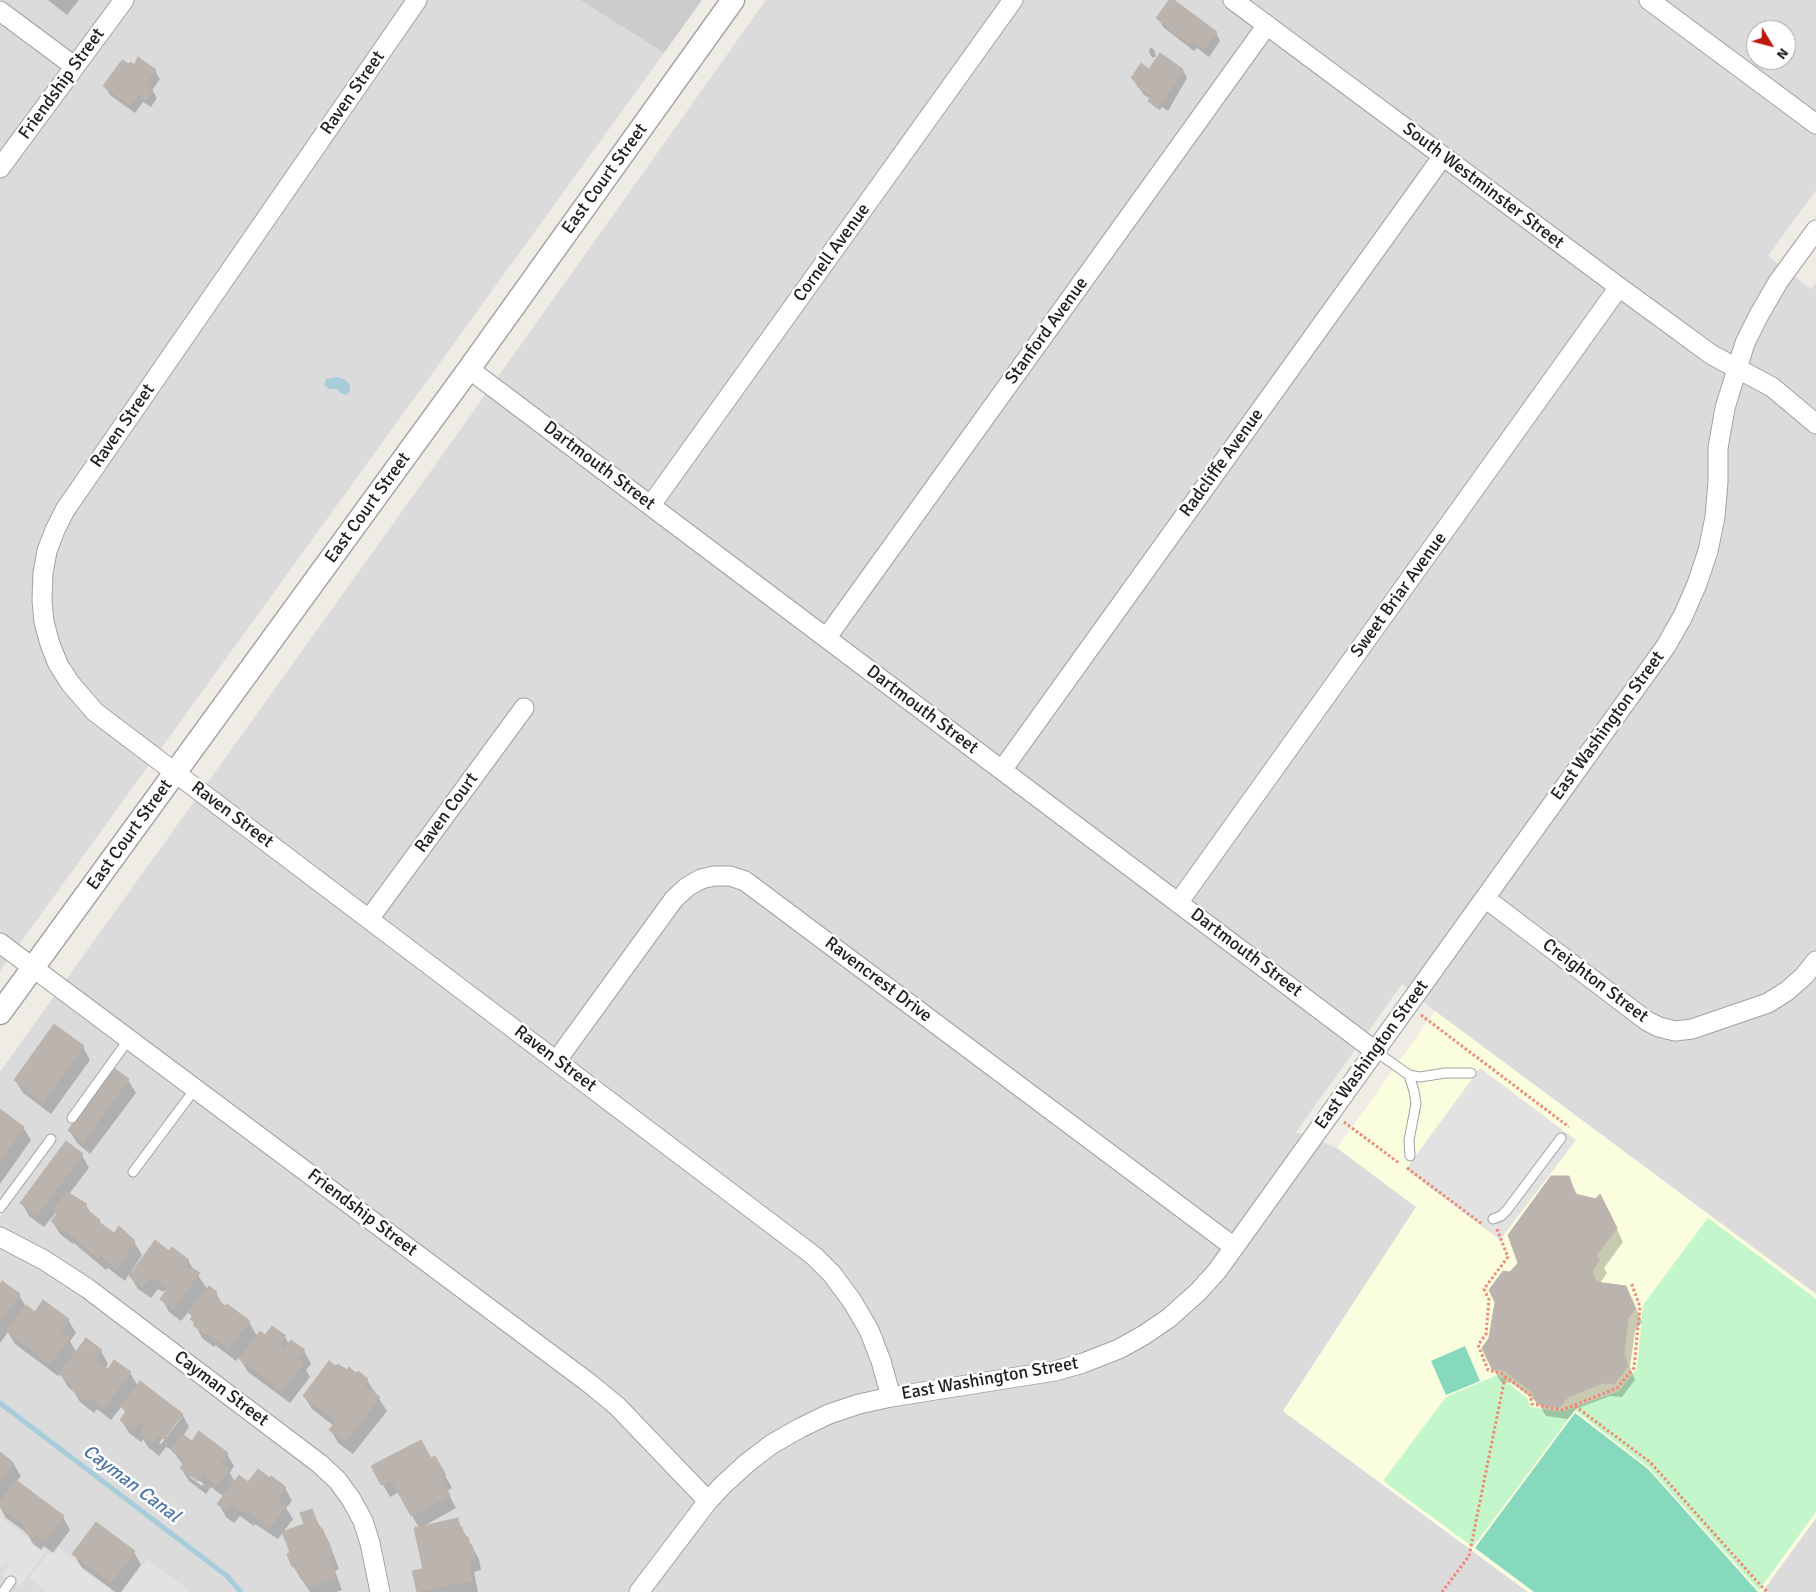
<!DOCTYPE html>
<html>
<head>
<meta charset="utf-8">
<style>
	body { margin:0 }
	#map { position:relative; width:1816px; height:1592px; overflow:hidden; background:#eeece5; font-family:Signika,sans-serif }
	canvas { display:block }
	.north { position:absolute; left:1746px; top:20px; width:50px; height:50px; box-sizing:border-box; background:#fff; border:1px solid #a5a5a5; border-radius:50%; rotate:127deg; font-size:14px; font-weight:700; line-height:20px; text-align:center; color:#1e1e1e }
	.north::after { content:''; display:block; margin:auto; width:18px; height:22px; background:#c0150c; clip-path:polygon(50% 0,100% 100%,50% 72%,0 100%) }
</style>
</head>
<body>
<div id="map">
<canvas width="1816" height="1592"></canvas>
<div class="north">N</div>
</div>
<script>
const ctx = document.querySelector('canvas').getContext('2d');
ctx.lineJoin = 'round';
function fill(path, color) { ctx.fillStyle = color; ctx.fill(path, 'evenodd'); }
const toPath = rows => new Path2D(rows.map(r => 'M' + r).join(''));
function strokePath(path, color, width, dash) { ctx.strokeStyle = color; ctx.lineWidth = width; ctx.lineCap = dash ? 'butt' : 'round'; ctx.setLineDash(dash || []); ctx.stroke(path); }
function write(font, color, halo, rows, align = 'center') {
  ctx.font = font + ' Signika,sans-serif'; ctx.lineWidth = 5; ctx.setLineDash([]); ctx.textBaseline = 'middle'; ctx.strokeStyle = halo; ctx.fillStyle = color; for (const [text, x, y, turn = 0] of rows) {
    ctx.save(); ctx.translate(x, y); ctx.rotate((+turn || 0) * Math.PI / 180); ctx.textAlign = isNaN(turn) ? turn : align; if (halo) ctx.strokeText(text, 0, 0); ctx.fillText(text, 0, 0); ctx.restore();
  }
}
const residential = toPath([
	[0,0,580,0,664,53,0,971],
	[766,0,1816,0,1816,190,1768,256,1811,289,1816,283,1816,1294,1435,1011,1402,984,1296,1132,1337,1148,1416,1207,1283,1411,1528,1592,0,1592,0,1217,4,1212,0,1209,0,1072,426,478],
	[1756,30,1786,30,1786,60,1756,60],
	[1816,1518,1816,1592,1762,1592]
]);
const education = toPath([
	[1435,1011,1816,1294,1816,1518,1762,1592,1528,1592,1283,1411,1416,1207,1337,1148]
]);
const religious = toPath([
	[580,0,702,0,664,53]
]);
const park = toPath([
	[1708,1218,1816,1299,1816,1512,1759,1590,1648,1467,1575,1410,1473,1547,1383,1481,1446,1397,1497,1375,1527,1398,1531,1407,1561,1412,1619,1391,1637,1368,1643,1305]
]);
const pitch = toPath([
	[1465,1346,1480,1381,1446,1395,1431,1361],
	[1575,1413,1648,1469,1758,1592,1534,1592,1475,1548]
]);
const parking = toPath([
	[1480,1068,1576,1140,1500,1240,1406,1169],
	[0,1517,46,1551,19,1587,2,1575,8,1567,7,1563,4,1564,0,1568],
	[55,1545,111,1588,109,1592,47,1592,29,1578],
	[147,1559,191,1592,122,1592]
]);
const water = toPath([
	[338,377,345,380,350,385,350,391,346,395,341,393,337,389,329,389,324,385,326,379]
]);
const shadow = toPath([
	[48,0,79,0,67,15],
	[1171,0,1216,33,1220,41,1209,57,1197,48,1194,51,1163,27,1158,18],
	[1150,48,1154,49,1156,56,1153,58,1151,56,1149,52],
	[129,66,155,71,160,79,152,90,157,98,151,107,143,102,135,113,110,95,105,86],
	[1150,70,1183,70,1187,78,1168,111,1162,107,1160,110,1152,105,1150,101,1151,99,1144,95,1132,78],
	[83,1047,90,1060,51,1114,23,1093,15,1080],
	[114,1070,128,1080,136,1093,90,1154,77,1143,69,1130],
	[0,1111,23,1127,31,1140,0,1184],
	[82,1155,89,1168,69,1194,86,1205,92,1215,114,1235,119,1228,134,1242,142,1255,131,1272,132,1273,170,1253,188,1261,208,1290,209,1288,216,1293,224,1307,249,1322,257,1336,285,1337,289,1344,304,1351,311,1364,306,1370,310,1377,290,1403,248,1372,239,1357,236,1361,215,1345,214,1347,202,1338,189,1311,181,1321,169,1312,162,1299,167,1292,164,1290,163,1292,158,1289,151,1298,138,1289,129,1274,125,1281,108,1268,106,1270,74,1243,73,1244,60,1234,52,1221,57,1215,56,1212,44,1227,29,1216,22,1203],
	[1568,1177,1578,1196,1607,1208,1623,1242,1604,1268,1607,1273,1600,1283,1626,1287,1633,1300,1642,1322,1635,1331,1630,1367,1635,1380,1622,1397,1610,1396,1576,1409,1568,1419,1546,1416,1539,1404,1512,1383,1501,1382,1493,1369,1491,1339,1511,1273,1519,1263],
	[0,1286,19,1295,26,1307,35,1314,43,1302,68,1320,76,1333,70,1341,77,1353,101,1351,108,1364,105,1369,130,1373,138,1386,182,1414,189,1427,183,1436,192,1443,227,1454,234,1466,230,1473,235,1482,285,1488,292,1501,286,1508,293,1519,278,1539,255,1524,254,1526,240,1516,234,1523,226,1517,219,1504,224,1497,211,1487,206,1494,189,1481,181,1468,183,1465,172,1450,166,1447,159,1456,148,1447,143,1439,141,1442,129,1433,121,1420,126,1413,122,1406,111,1420,97,1409,94,1413,80,1402,74,1392,68,1387,60,1373,58,1376,15,1344,8,1332,0,1343],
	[178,1417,182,1417,161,1444,159,1443],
	[190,1474,204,1484,202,1486,190,1477],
	[337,1368,367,1380,387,1411,353,1454,338,1443,331,1430,334,1426,312,1409,304,1396],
	[0,1453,13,1463,21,1476,16,1482,63,1517,70,1530,53,1553,44,1546,41,1550,33,1544,27,1533,6,1518,0,1507],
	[431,1460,442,1470,452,1488,447,1491,456,1508,422,1527,457,1520,479,1559,481,1570,474,1572,478,1592,418,1592,424,1570,419,1528,399,1492,390,1497,373,1467],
	[311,1510,329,1542,339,1569,335,1571,342,1590,336,1592,310,1592,293,1566,292,1553],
	[134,1552,141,1565,121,1592,115,1592,81,1567,74,1554]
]);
const stream = toPath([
	[0,1403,227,1576,241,1592]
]);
const building = toPath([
	[1169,0,1174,0,1217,32,1204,49,1192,40,1189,43,1156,18,1169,0],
	[1160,53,1183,69,1163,103,1137,86,1139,84,1131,78,1141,63,1149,69,1160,53],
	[138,57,156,70,145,84,153,89,146,100,138,95,130,105,103,86,122,60,129,64,131,62,134,65,138,57],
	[1151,97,1161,103,1157,108,1148,101,1151,97],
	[54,1024,84,1046,43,1102,14,1080,54,1024],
	[114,1068,129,1079,83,1142,68,1130,114,1068],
	[0,1109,24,1127,0,1161,0,1109],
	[66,1141,83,1154,37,1215,20,1203,66,1141],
	[1551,1176,1569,1176,1575,1194,1596,1199,1600,1194,1617,1228,1596,1256,1600,1259,1592,1271,1596,1282,1626,1286,1635,1309,1628,1318,1624,1354,1628,1366,1614,1384,1603,1383,1568,1397,1560,1407,1537,1404,1533,1393,1503,1370,1492,1369,1482,1348,1489,1338,1495,1302,1489,1290,1503,1271,1510,1272,1518,1263,1508,1235,1551,1176],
	[67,1192,87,1204,84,1207,100,1220,99,1222,114,1233,119,1226,135,1241,117,1269,100,1256,99,1258,66,1231,65,1232,51,1221,57,1213,53,1211,67,1192],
	[155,1240,169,1251,172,1247,189,1260,185,1267,190,1271,192,1268,200,1273,173,1309,160,1299,167,1289,163,1286,165,1284,156,1278,155,1280,151,1277,143,1286,129,1276,155,1240],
	[2,1281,20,1294,0,1321,0,1284,2,1281],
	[209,1286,217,1292,214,1297,225,1306,227,1304,250,1321,228,1349,208,1333,206,1335,193,1325,195,1323,190,1319,193,1316,188,1312,209,1286],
	[43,1300,69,1319,61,1331,69,1338,50,1364,6,1331,26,1305,35,1312,43,1300],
	[272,1326,286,1336,279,1345,284,1349,291,1340,305,1350,298,1359,303,1363,282,1391,239,1359,260,1331,265,1335,272,1326],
	[86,1338,102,1350,95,1360,108,1369,114,1360,131,1372,104,1408,89,1397,86,1401,71,1389,73,1385,59,1374,86,1338],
	[329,1361,336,1366,338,1364,347,1370,349,1367,356,1373,358,1371,368,1379,364,1385,380,1397,346,1442,329,1430,336,1421,303,1396,329,1361],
	[140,1381,183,1414,164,1439,158,1435,152,1443,139,1434,145,1425,140,1421,133,1430,120,1420,126,1411,121,1407,140,1381],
	[199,1431,228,1453,220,1463,229,1469,217,1485,203,1474,198,1481,180,1468,185,1461,171,1450,183,1435,192,1441,199,1431],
	[421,1440,431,1458,435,1456,446,1475,441,1477,450,1495,411,1516,391,1480,381,1485,371,1466,421,1440],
	[0,1452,14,1463,0,1481,0,1452],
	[258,1469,270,1478,271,1476,286,1487,277,1499,286,1506,270,1527,248,1511,246,1514,232,1503,226,1511,217,1504,239,1475,248,1482,258,1469],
	[16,1480,64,1516,45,1541,36,1534,33,1538,24,1531,27,1527,0,1507,0,1502,16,1480],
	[312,1509,319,1527,316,1528,317,1530,322,1528,333,1555,328,1557,336,1576,311,1587,301,1579,295,1565,292,1567,287,1554,290,1552,282,1532,304,1524,300,1513,312,1509],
	[458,1518,460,1528,462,1527,464,1537,468,1537,470,1545,472,1545,475,1557,468,1559,472,1580,417,1592,412,1571,423,1569,414,1528,458,1518],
	[96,1522,135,1551,111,1583,72,1554,96,1522]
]);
const path = toPath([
	[1421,1015,1569,1127],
	[1344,1122,1399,1163],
	[1407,1168,1482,1224],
	[1497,1229,1508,1257,1484,1289,1489,1300,1486,1334,1478,1345,1488,1370,1501,1373,1530,1395,1532,1404,1562,1410,1617,1388,1634,1368,1640,1307,1631,1282],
	[1575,1406,1650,1462,1762,1587,1768,1592],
	[1442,1592,1469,1556,1505,1377]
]);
const service = toPath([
	[1375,1051,1409,1075],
	[72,1118,129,1039],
	[1410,1156,1409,1140,1416,1104,1414,1091,1409,1075,1420,1077,1445,1073,1471,1073],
	[133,1172,195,1089],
	[0,1208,51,1139],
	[1493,1219,1501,1216,1507,1210,1561,1138],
	[3,1592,11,1581]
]);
const minor = toPath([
	[417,0,65,510,55,530,47,551,43,573,42,600,44,622,50,644,58,664,70,683,95,712,814,1256,832,1274,852,1301,869,1330,881,1361,891,1397],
	[1233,0,1619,287,1712,355,1772,387,1816,424],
	[1649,0,1816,124],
	[0,11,74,66],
	[0,168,124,0],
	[469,369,1375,1051],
	[651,505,1013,0],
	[827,637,1267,25],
	[1002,770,1443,156],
	[1485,898,1647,1021,1659,1027,1675,1031,1692,1029,1768,1003,1787,991,1804,976,1816,961],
	[1178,903,1619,287],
	[369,919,524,708],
	[0,943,589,1383,617,1406,708,1501],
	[557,1060,674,899,687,887,701,879,714,876,730,876,745,881,1234,1247],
	[0,1237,44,1260,87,1288,320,1464,338,1481,351,1499,363,1521,370,1543,380,1592],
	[639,1592,708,1501,723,1485,747,1463,772,1444,800,1428,829,1414,859,1404,891,1397,1055,1371,1083,1363,1119,1349,1144,1335,1169,1318,1198,1292,1217,1271,1666,646,1683,616,1697,584,1708,551,1715,517,1718,482,1718,448,1725,408,1745,343,1759,315,1778,282,1816,230]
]);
const tertiary = toPath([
	[0,1013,469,369,733,0]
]);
const streetNames = [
	["Friendship Street",62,84,-54],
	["Raven Street",353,93,-55],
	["East Court Street",605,179,-54],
	["South Westminster Street",1483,186,37],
	["Cornell Avenue",832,253,-54],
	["Stanford Avenue",1047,331,-54],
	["Raven Street",123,426,-55],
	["Radcliffe Avenue",1222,463,-54],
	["Dartmouth Street",599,466,37],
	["East Court Street",368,508,-54],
	["Sweet Briar Avenue",1399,595,-54],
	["Dartmouth Street",922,710,37],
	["East Washington Street",1608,726,-54],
	["Raven Court",447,813,-54],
	["Raven Street",232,815,37],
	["East Court Street",130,835,-54],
	["Dartmouth Street",1246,953,37],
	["Ravencrest Drive",878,980,37],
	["Creighton Street",1595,981,37],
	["East Washington Street",1372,1055,-54],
	["Raven Street",555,1059,37],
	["Friendship Street",362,1213,37],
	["East Washington Street",990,1379,-10],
	["Cayman Street",221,1389,37]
];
const waterNames = [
	["Cayman Canal",131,1484,37]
];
fill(residential, '#dcdbdb');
fill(education, '#fbfddf');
fill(religious, '#ccc');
fill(park, '#c4f6cb');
fill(pitch, '#87d9bd');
fill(parking, '#e2e2e2');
fill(water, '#a7ccda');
fill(shadow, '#0003');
strokePath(stream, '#a7ccda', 5);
fill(building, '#bbb4ae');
strokePath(building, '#bfb3a8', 1);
strokePath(service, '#a2a2a2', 11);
strokePath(minor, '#a2a2a2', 21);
strokePath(tertiary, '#a2a2a2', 25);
strokePath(path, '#f18673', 3, [2.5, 2.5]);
strokePath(service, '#fff', 9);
strokePath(minor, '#fff', 19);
strokePath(tertiary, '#fff', 22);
write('18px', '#1e1e1e', '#fff', streetNames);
write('italic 19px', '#5078a8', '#fff', waterNames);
</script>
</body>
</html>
